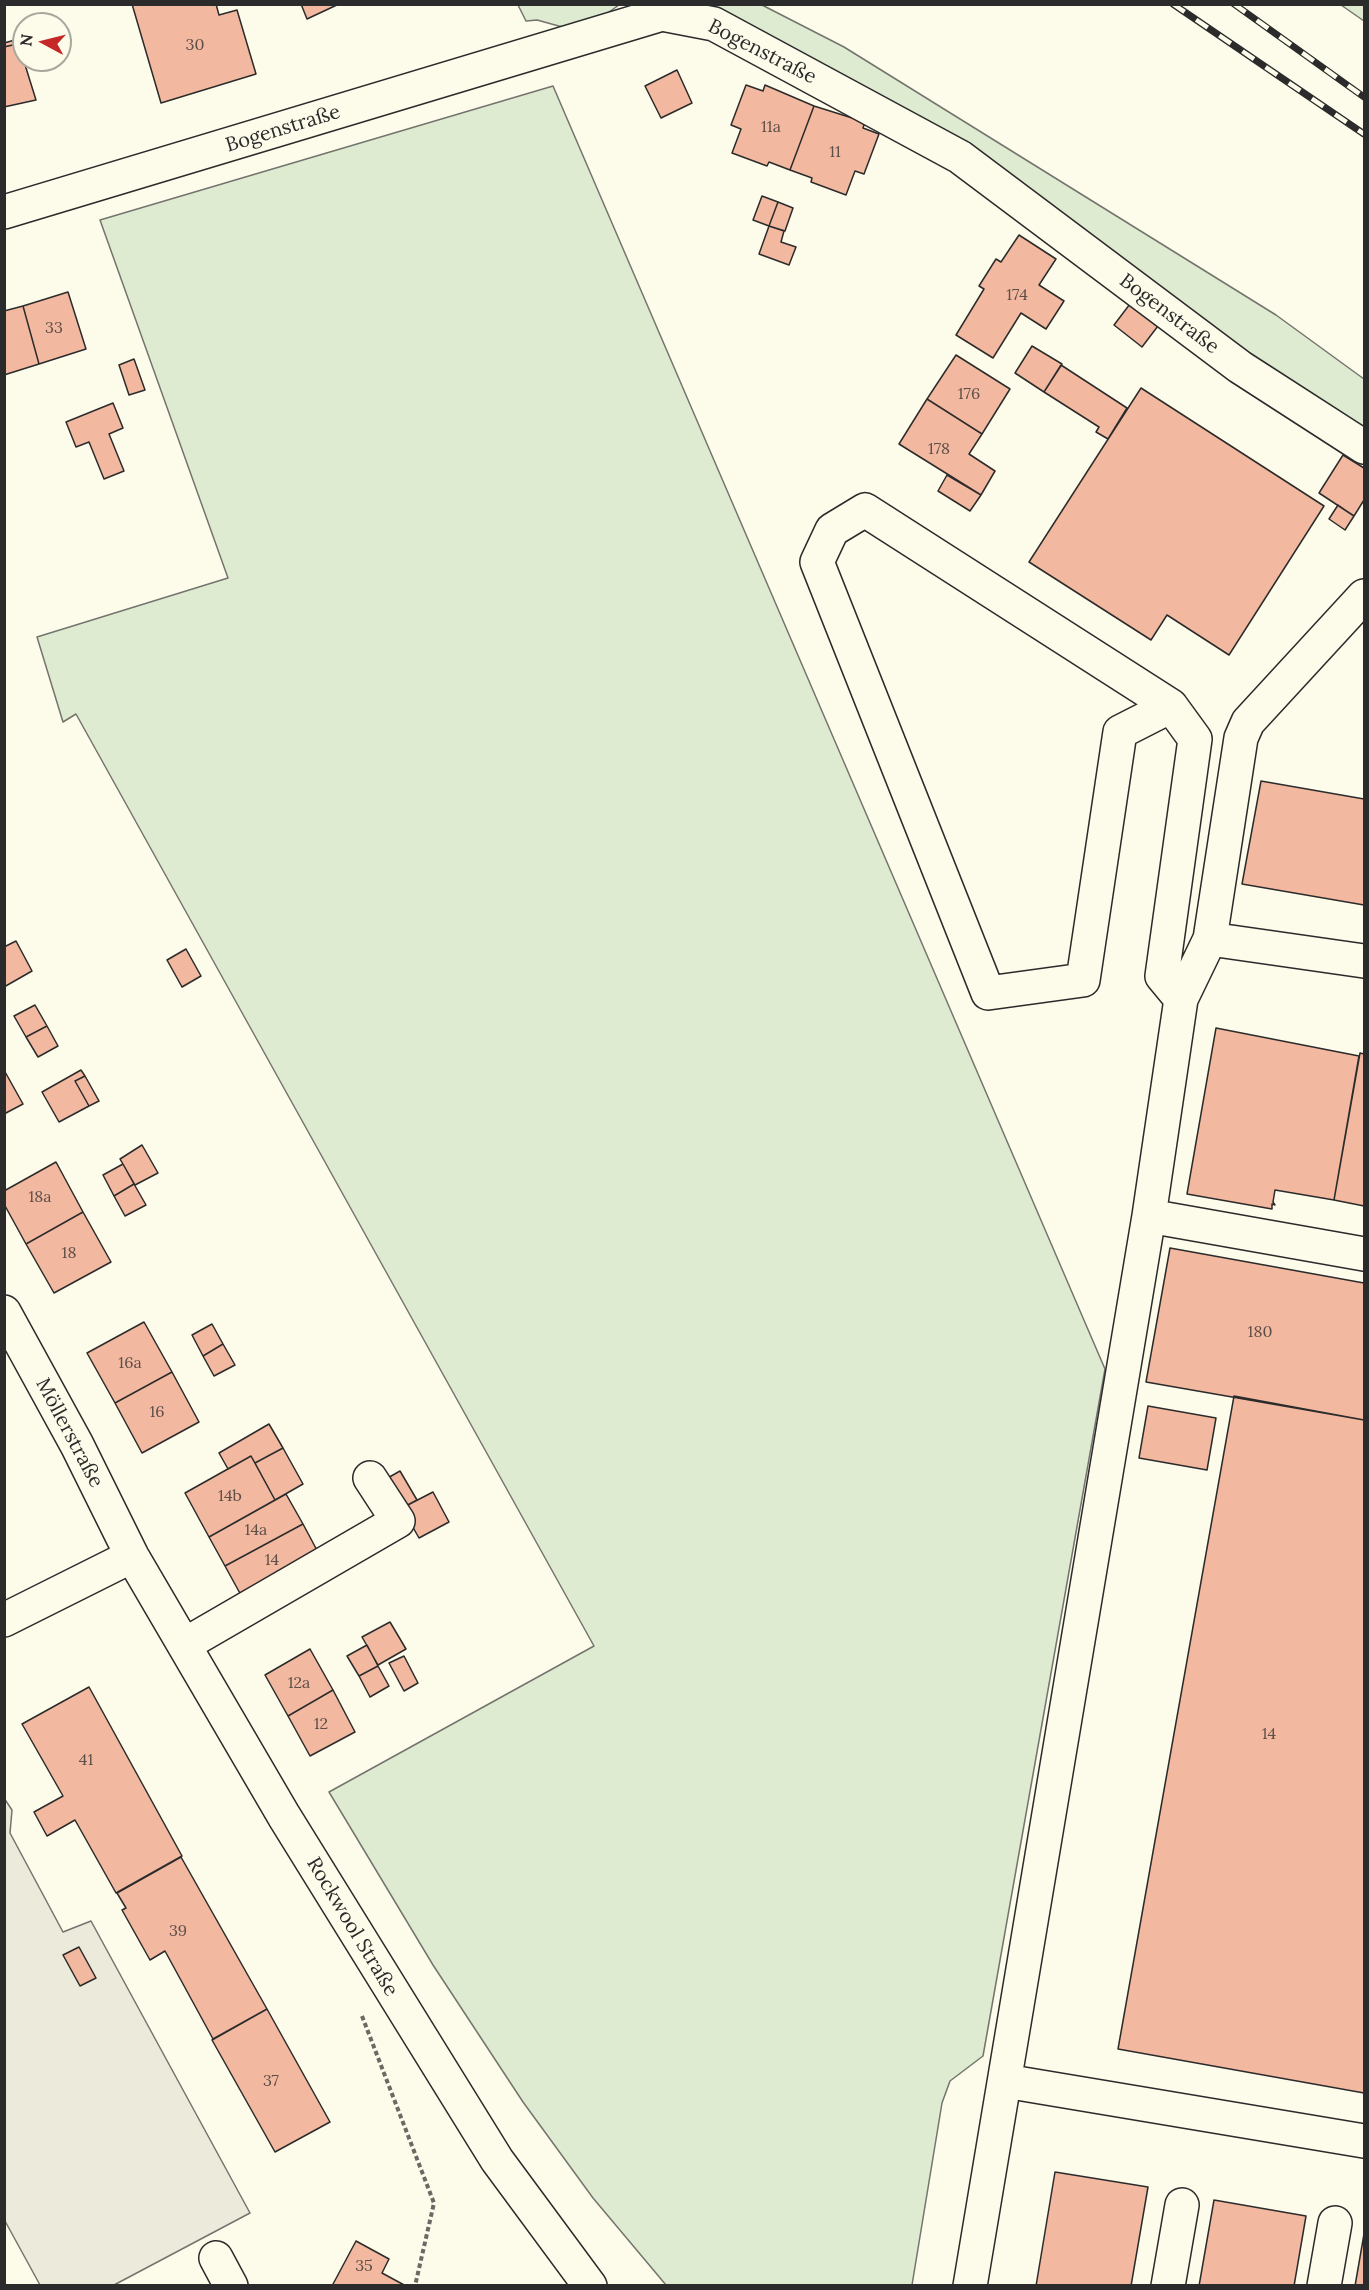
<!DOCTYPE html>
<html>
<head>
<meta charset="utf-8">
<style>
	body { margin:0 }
	#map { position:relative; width:1369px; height:2290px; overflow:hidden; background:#fdfbea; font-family:Lora,serif }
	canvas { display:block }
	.frame { position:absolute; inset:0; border:6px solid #2b2b2b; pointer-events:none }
	.north { position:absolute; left:12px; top:12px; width:60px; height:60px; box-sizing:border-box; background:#fdfbea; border:2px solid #a9a89e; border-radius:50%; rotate:277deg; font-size:16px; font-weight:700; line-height:24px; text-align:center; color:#2b2b2b }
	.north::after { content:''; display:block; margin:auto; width:21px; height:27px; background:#c62828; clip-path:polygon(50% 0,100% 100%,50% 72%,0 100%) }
</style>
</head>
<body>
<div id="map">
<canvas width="1369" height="2290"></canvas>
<div class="frame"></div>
<div class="north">N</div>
</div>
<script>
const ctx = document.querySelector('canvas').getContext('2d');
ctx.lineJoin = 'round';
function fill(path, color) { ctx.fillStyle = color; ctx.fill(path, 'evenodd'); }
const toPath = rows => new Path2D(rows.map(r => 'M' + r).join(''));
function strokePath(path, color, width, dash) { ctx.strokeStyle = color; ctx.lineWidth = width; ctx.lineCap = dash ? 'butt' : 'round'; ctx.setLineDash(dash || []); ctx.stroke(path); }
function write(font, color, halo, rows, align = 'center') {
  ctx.font = font + ' Lora,serif'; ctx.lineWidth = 4.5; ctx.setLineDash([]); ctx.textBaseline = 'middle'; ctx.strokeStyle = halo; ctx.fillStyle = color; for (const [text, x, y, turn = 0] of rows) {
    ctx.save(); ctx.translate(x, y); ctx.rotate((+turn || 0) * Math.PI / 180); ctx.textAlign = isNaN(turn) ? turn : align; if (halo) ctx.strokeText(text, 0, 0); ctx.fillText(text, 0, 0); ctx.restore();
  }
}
const green = toPath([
	[518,5,619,5,599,19,566,28,537,20,526,21,518,5],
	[683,5,762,5,844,47,1276,315,1364,379,1364,441,1119,262,683,5],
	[1341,5,1364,5,1364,21,1341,5],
	[553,86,1105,1369,983,2056,950,2081,942,2103,912,2285,666,2285,593,2198,523,2102,433,1965,329,1792,594,1646,76,714,63,722,37,637,228,578,100,220,553,86]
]);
const parking = toPath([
	[4,1798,12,1810,10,1833,63,1932,91,1921,250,2213,114,2285,40,2285,5,2221,4,1798]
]);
const building = toPath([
	[132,4,216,4,219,15,237,10,256,74,161,103,132,4],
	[301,4,339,4,307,19,301,4],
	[17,39,36,100,4,107,4,47,17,44,17,39],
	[15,40,17,44,4,47,4,43,15,40],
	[677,70,692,103,661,118,645,86,677,70],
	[746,85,763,91,765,85,814,106,790,170,769,162,767,166,732,153,741,129,731,125,746,85],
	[814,106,865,122,863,128,879,134,864,174,855,171,846,195,811,182,812,178,790,170,814,106],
	[762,196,778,202,769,226,753,220,762,196],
	[778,202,793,208,785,231,769,226,778,202],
	[769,226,784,231,781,242,796,247,789,265,759,254,769,226],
	[1019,235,1056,259,1039,285,1064,301,1046,329,1021,313,993,358,956,335,984,289,979,286,996,259,1001,262,1019,235],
	[68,292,86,349,39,364,23,306,68,292],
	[1133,300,1161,322,1142,347,1114,325,1133,300],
	[23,306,39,364,4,375,4,311,23,306],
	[1032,346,1062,364,1044,392,1015,373,1032,346],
	[956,355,1010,389,982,434,927,399,956,355],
	[134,359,145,390,129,395,119,365,134,359],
	[1061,365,1127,408,1108,439,1096,432,1099,427,1044,392,1061,365],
	[1141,388,1324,506,1229,655,1167,615,1151,640,1029,562,1141,388],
	[927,399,982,434,969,454,995,471,981,495,899,444,927,399],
	[113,403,123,428,109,434,124,471,104,479,89,442,76,447,66,422,113,403],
	[1343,455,1364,468,1364,500,1354,516,1319,493,1343,455],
	[947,475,981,495,970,511,938,491,947,475],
	[1338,505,1354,516,1345,530,1329,519,1338,505],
	[1261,781,1364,799,1364,905,1242,884,1261,781],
	[16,941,32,971,4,987,4,947,16,941],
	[186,949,201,976,182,987,167,960,186,949],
	[35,1005,47,1026,26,1037,14,1016,35,1005],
	[47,1026,58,1046,38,1057,26,1037,47,1026],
	[1216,1028,1359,1056,1334,1200,1275,1190,1273,1202,1275,1205,1272,1204,1272,1209,1187,1194,1216,1028],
	[1360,1053,1364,1054,1364,1206,1334,1200,1360,1053],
	[4,1070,23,1104,4,1114,4,1070],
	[81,1070,85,1076,75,1081,89,1106,59,1122,42,1092,81,1070],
	[85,1076,99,1101,89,1106,75,1081,85,1076],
	[142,1145,158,1173,135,1185,120,1159,142,1145],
	[56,1162,83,1212,26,1244,4,1204,4,1191,56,1162],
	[123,1164,134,1184,114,1196,103,1175,123,1164],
	[134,1184,146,1205,125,1216,114,1196,134,1184],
	[83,1212,111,1262,54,1293,26,1244,83,1212],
	[1170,1248,1364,1283,1364,1420,1146,1382,1170,1248],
	[144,1322,172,1372,115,1403,87,1353,144,1322],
	[212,1324,223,1344,203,1356,192,1335,212,1324],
	[223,1344,235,1365,214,1376,203,1356,223,1344],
	[172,1372,199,1422,142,1453,115,1403,172,1372],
	[1234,1396,1364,1420,1364,2093,1118,2049,1234,1396],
	[1148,1406,1216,1418,1207,1470,1139,1458,1148,1406],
	[269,1424,283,1448,255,1463,251,1456,228,1469,219,1453,269,1424],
	[283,1448,303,1484,275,1500,255,1463,283,1448],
	[251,1456,275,1500,209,1537,185,1493,251,1456],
	[400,1471,417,1500,402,1508,386,1479,400,1471],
	[433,1492,449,1522,419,1538,402,1508,433,1492],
	[286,1494,303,1524,225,1566,209,1537,286,1494],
	[303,1524,319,1554,242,1597,225,1566,303,1524],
	[390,1622,406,1649,378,1665,362,1637,390,1622],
	[367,1645,378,1666,359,1676,347,1656,367,1645],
	[310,1649,333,1690,288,1716,265,1675,310,1649],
	[404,1656,418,1683,404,1691,389,1663,404,1656],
	[378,1666,389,1686,370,1697,359,1676,378,1666],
	[89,1687,182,1856,116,1893,75,1820,47,1836,34,1812,63,1796,22,1724,89,1687],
	[333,1690,355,1732,310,1756,288,1716,333,1690],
	[181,1857,267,2009,213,2039,165,1951,150,1960,122,1910,126,1908,117,1893,181,1857],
	[79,1947,96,1978,80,1986,63,1955,79,1947],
	[267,2009,330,2122,275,2152,212,2040,267,2009],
	[1055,2172,1148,2187,1131,2286,1036,2286,1055,2172],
	[1214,2200,1306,2216,1294,2286,1199,2286,1214,2200],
	[1364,2234,1364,2286,1355,2286,1364,2234],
	[356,2241,389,2259,382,2273,406,2286,332,2286,356,2241]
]);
const path = toPath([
	[362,2016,434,2203,415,2286]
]);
const minor = toPath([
	[4,212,662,14,714,24,960,157,1240,367,1364,447],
	[1171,706,1120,732,1083,980,988,993,817,562,832,530,865,510,1171,706,1195,739,1162,976,1181,999,1210,939,1364,961],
	[1210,939,1241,738,1248,722,1364,596],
	[1149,1216,1181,999],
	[4,1312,77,1445,132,1556,284,1816,497,2160,590,2286],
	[4,1620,132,1556],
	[184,1645,398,1521,370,1478],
	[1005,2081,1364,2141],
	[216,2258,231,2286],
	[970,2286,1149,1216,1364,1254],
	[1168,2286,1182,2205],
	[1324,2286,1335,2223]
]);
const rail = toPath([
	[1173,4,1364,134],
	[1234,4,1364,97]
]);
const numberNames = [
	["30",195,45],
	["11a",771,127],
	["11",835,152],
	["174",1017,295],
	["33",54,328],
	["176",969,394],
	["178",939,449],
	["18a",40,1197],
	["18",69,1253],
	["180",1260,1332],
	["16a",130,1363],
	["16",157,1412],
	["14b",230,1496],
	["14a",256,1530],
	["14",272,1560],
	["12a",299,1683],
	["12",321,1724],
	["14",1269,1734],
	["41",86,1760],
	["39",178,1931],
	["37",271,2081],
	["35",364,2266]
];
const streetNames = [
	["Bogenstraße",762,52,27],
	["Bogenstraße",283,129,-17],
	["Bogenstraße",1169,314,37],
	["Möllerstraße",69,1433,62],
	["Rockwool Straße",352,1927,59]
];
fill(green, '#deebd1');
strokePath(green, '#74746e', 1.5);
fill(parking, '#eceadb');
strokePath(parking, '#74746e', 1.5);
fill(building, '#f2b8a0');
strokePath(building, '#2b2b2b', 1.5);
strokePath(minor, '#2b2b2b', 36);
strokePath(path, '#6a6964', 4, [4.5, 3]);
strokePath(minor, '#fdfbea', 33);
strokePath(rail, '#2b2b2b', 7);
strokePath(rail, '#fdfbea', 4.5, [14]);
write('16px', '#5d4e48', null, numberNames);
write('20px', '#2b2b2b', '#fdfbea', streetNames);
</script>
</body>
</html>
